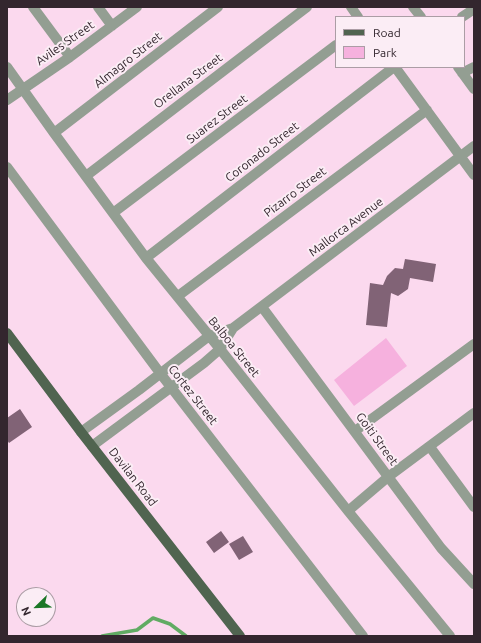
<!DOCTYPE html>
<html>
<head>
<meta charset="utf-8">
<style>
	body { margin:0 }
	#map { position:relative; width:481px; height:643px; overflow:hidden; background:#fbd9ee; font-family:Ubuntu,sans-serif }
	canvas { display:block }
	.frame { position:absolute; inset:0; border:8px solid #33262e; pointer-events:none }
	.legend { position:absolute; left:335px; top:16px; width:130px; height:52px; box-sizing:border-box; background:#fbedf5; border:1px solid #ab9da5; margin:0; padding:5px 7px; list-style:none; font-size:12px; color:#33262e }
	.legend li { display:flex; align-items:center; gap:8px; height:20px }
	.legend b { width:20px; border:1px solid #ab9da5 }
	.north { position:absolute; left:16px; top:587px; width:40px; height:40px; box-sizing:border-box; background:#fbedf5; border:1px solid #ab9da5; border-radius:50%; rotate:247deg; font-size:11px; font-weight:700; line-height:16px; text-align:center; color:#33262e }
	.north::after { content:''; display:block; margin:auto; width:14px; height:18px; background:#1b7726; clip-path:polygon(50% 0,100% 100%,50% 72%,0 100%) }
</style>
</head>
<body>
<div id="map">
<canvas width="481" height="643"></canvas>
<div class="frame"></div>
<ul class="legend">
<li><b style="height:5px;background:#506450"></b>Road</li>
<li><b style="height:11px;background:#f6b1de"></b>Park</li>
</ul>
<div class="north">N</div>
</div>
<script>
const ctx = document.querySelector('canvas').getContext('2d');
ctx.lineJoin = 'round';
function fill(path, color) { ctx.fillStyle = color; ctx.fill(path, 'evenodd'); }
const toPath = rows => new Path2D(rows.map(r => 'M' + r).join(''));
function strokePath(path, color, width, dash) { ctx.strokeStyle = color; ctx.lineWidth = width; ctx.lineCap = dash ? 'butt' : 'round'; ctx.setLineDash(dash || []); ctx.stroke(path); }
function write(font, color, halo, rows, align = 'center') {
  ctx.font = font + ' Ubuntu,sans-serif'; ctx.lineWidth = 4; ctx.setLineDash([]); ctx.textBaseline = 'middle'; ctx.strokeStyle = halo; ctx.fillStyle = color; for (const [text, x, y, turn = 0] of rows) {
    ctx.save(); ctx.translate(x, y); ctx.rotate((+turn || 0) * Math.PI / 180); ctx.textAlign = isNaN(turn) ? turn : align; if (halo) ctx.strokeText(text, 0, 0); ctx.fillText(text, 0, 0); ctx.restore();
  }
}
const green = toPath([
	[386,338,407,366,354,406,334,380]
]);
const stream = toPath([
	[102,636,137,630,153,618,170,624,186,636]
]);
const building = toPath([
	[405,259,436,264,433,282,410,278,408,289,398,296,391,293,387,327,366,325,370,283,383,285,387,276,395,268,403,269],
	[20,409,32,427,9,443,7,440,7,418],
	[221,531,229,542,214,553,206,542],
	[243,536,253,552,239,560,229,544]
]);
const minor = toPath([
	[33,7,70,57],
	[98,7,112,26],
	[351,7,358,17],
	[413,7,421,17],
	[462,17,474,9],
	[7,67,54,133,146,258,220,349,348,511,450,636],
	[395,67,474,175],
	[458,67,474,89],
	[462,73,474,67],
	[7,100,70,57,137,7],
	[54,133,218,7],
	[7,167,160,373,363,636],
	[86,176,307,7],
	[113,213,336,45],
	[146,258,394,67],
	[178,296,427,110],
	[262,307,441,548,474,584],
	[355,431,474,344],
	[81,432,139,390,209,336,233,328,474,146],
	[92,446,204,363,220,349,233,328],
	[430,447,474,507],
	[348,511,388,477,474,413]
]);
const major = toPath([
	[7,333,81,432,240,636]
]);
const streetNames = [
	["Aviles Street",65,43,-35],
	["Almagro Street",128,60,-38],
	["Orellana Street",188,81,-37],
	["Suarez Street",217,119,-37],
	["Coronado Street",262,152,-38],
	["Pizarro Street",295,192,-37],
	["Mallorca Avenue",346,227,-37],
	["Balboa Street",234,347,51],
	["Cortez Street",193,395,52],
	["Goiti Street",377,439,54],
	["Davilan Road",133,477,52]
];
fill(green, '#f6b1de');
strokePath(stream, '#61ab63', 3.5);
fill(building, '#816376');
strokePath(minor, '#939e92', 10);
strokePath(major, '#506450', 10);
write('12px', '#33262e', '#fbedf5', streetNames);
</script>
</body>
</html>
